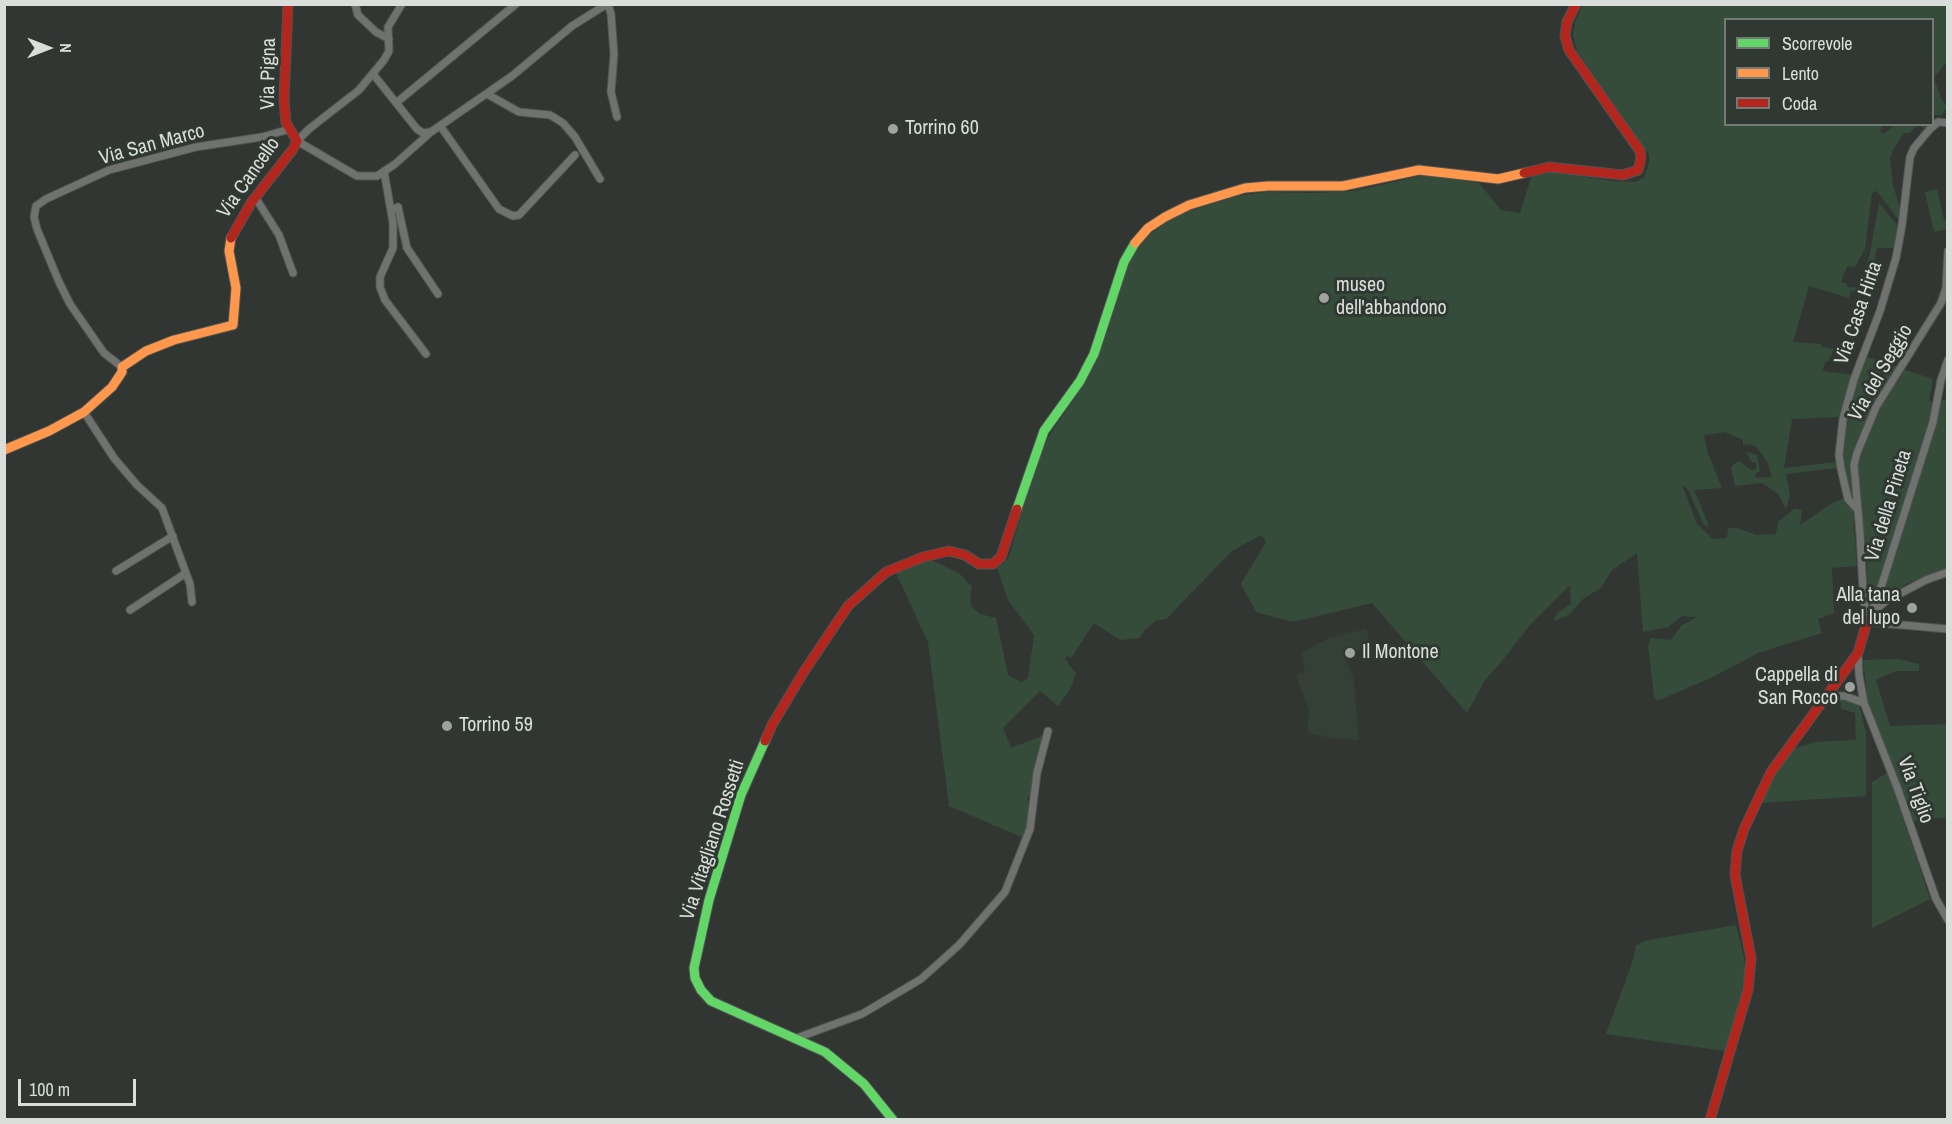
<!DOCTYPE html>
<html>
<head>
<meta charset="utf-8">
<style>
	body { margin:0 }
	#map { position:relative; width:1952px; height:1124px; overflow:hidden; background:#323633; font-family:"Archivo Narrow",sans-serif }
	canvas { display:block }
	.frame { position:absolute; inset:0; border:6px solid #dadedb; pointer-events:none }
	.legend { position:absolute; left:1724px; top:18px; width:210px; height:108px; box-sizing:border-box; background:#303832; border:2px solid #747a76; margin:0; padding:8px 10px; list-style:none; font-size:18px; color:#dadedb }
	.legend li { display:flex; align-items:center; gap:12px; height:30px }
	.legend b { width:30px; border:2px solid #747a76 }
	.north { position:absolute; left:18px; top:18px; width:60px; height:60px; -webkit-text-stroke:4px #303832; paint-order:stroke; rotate:90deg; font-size:16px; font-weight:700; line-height:24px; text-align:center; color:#dadedb }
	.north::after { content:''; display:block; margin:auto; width:21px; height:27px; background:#dadedb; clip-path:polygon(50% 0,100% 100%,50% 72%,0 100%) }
	.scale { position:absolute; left:18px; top:1079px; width:118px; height:27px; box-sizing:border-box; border:3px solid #dadedb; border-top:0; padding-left:8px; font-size:18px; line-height:21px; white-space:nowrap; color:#dadedb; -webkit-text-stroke:4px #303832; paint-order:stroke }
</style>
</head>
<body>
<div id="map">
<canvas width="1952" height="1124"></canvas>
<div class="frame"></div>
<ul class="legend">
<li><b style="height:8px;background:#63d668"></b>Scorrevole</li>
<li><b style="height:8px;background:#ff974d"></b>Lento</li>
<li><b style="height:8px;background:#b3261e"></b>Coda</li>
</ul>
<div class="north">N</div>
<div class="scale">100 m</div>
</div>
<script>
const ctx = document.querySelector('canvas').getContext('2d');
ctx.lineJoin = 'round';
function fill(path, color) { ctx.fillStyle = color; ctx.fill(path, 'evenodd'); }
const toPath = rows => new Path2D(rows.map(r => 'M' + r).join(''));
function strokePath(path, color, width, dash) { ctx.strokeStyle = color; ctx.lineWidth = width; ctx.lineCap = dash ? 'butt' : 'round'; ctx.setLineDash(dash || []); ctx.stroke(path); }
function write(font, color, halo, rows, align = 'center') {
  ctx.font = font + ' "Archivo Narrow",sans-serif'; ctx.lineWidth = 6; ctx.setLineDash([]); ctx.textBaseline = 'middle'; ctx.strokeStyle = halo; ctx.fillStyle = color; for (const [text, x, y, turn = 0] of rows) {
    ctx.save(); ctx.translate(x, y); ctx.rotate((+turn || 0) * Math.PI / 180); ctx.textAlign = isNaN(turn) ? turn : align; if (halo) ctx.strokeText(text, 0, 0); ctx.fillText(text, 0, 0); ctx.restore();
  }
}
const built = toPath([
	[1366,629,1371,647,1344,654,1354,680,1359,740,1329,738,1307,732,1309,711,1296,675,1305,671,1301,653,1329,638]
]);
const green = toPath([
	[1583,5,1947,5,1947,61,1934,78,1942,100,1947,107,1942,115,1933,115,1932,20,1726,20,1726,124,1883,125,1880,132,1884,134,1895,125,1929,125,1926,129,1920,126,1915,127,1910,133,1904,133,1894,148,1890,159,1893,185,1902,216,1901,223,1877,191,1872,193,1865,249,1856,265,1853,267,1847,266,1841,282,1847,284,1847,287,1858,288,1857,291,1851,291,1849,298,1809,286,1793,342,1821,344,1821,347,1834,349,1828,361,1826,361,1822,371,1853,375,1840,417,1792,419,1784,468,1836,462,1837,468,1786,474,1790,496,1786,509,1778,494,1762,483,1735,486,1731,467,1738,461,1752,470,1756,469,1756,463,1752,462,1746,452,1757,455,1760,471,1755,474,1756,478,1772,477,1767,461,1756,447,1750,444,1743,445,1743,440,1725,432,1704,435,1708,454,1722,488,1694,490,1709,526,1704,525,1689,492,1685,486,1683,487,1697,524,1713,539,1727,538,1728,528,1737,528,1756,535,1776,534,1778,522,1794,509,1802,509,1800,525,1829,505,1844,498,1853,510,1857,566,1832,568,1834,613,1818,619,1822,633,1758,653,1713,677,1657,701,1654,695,1648,646,1651,638,1671,640,1681,626,1697,617,1682,616,1668,627,1643,632,1637,553,1612,570,1601,588,1584,598,1569,615,1554,621,1557,613,1571,604,1570,585,1529,626,1502,661,1485,680,1467,713,1372,603,1293,622,1256,612,1241,584,1266,542,1261,535,1232,551,1166,619,1157,620,1146,629,1139,638,1120,640,1094,623,1071,658,1067,656,1065,659,1076,674,1070,689,1058,706,1040,691,1003,728,1011,748,1045,735,1033,790,1027,799,1031,806,1028,825,1024,838,949,806,928,642,896,573,929,559,959,573,972,587,970,597,971,606,980,614,996,618,1008,675,1021,682,1028,678,1034,635,1008,600,997,567,1003,564,1009,557,1034,469,1050,434,1081,389,1094,366,1123,277,1134,252,1148,236,1168,221,1188,211,1238,196,1266,192,1312,193,1354,191,1425,175,1479,183,1501,210,1520,213,1532,175,1554,172,1612,181,1635,182,1644,178,1649,163,1649,155,1577,51,1573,35,1575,22],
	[1937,189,1944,220,1947,219,1947,229,1934,232,1925,192],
	[1879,203,1900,229,1896,248,1877,248,1874,264,1881,266,1876,276,1871,275,1872,269,1866,266,1870,253],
	[1864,356,1897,367,1864,424,1852,459,1850,473,1853,500,1845,478,1843,448,1847,417],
	[1905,370,1933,379,1929,400,1934,403,1875,600,1872,602,1868,599,1866,547,1858,491,1857,467,1878,411],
	[1942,400,1947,401,1947,569,1906,584,1881,600],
	[1898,659,1919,664,1919,671,1896,671,1876,680,1890,726,1947,724,1947,817,1913,821,1868,701,1863,660],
	[1840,699,1859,704,1866,733,1866,796,1760,803,1779,765,1790,750,1815,742,1856,740,1855,713,1841,709],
	[1888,772,1930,899,1872,928,1872,782],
	[1736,925,1744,957,1745,970,1742,991,1725,1051,1606,1034,1632,963,1636,946,1644,941]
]);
const street = toPath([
	[355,4,358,15,376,32,389,39],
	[402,4,388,27,389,51,384,60,359,90,309,129,297,141,357,176,377,176,395,164,431,132,512,76,572,26,607,4],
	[608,4,611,14,614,54,611,92,617,117],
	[373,74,417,129,423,133,430,132],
	[487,94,519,112,550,115,563,123,575,137,600,179],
	[396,103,516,4],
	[441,127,499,209,513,216,519,215,575,155],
	[384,171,393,223,393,248,380,277,380,287,385,300,426,354],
	[255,197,279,235,293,273],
	[391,210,398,207,407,248,438,294],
	[122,367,104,353,70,304,59,282,37,229,34,217,36,206,46,199,109,170,196,147,262,137,290,129],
	[84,412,114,458,137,485,162,508,190,584,192,602],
	[1858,510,1848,499,1841,469,1839,455,1843,419,1854,379,1880,311,1896,258,1902,225,1910,157,1914,148,1930,129,1938,122,1948,123],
	[116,571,173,536],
	[130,610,186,573],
	[1875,610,1886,601,1926,580,1948,572],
	[1867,622,1863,591,1860,534,1854,465,1857,453,1876,407,1941,303,1946,288,1948,251],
	[1867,622,1878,597,1933,422,1941,380,1948,360],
	[1867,622,1948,629],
	[1858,653,1859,675,1864,703,1897,787,1936,899,1948,920],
	[1827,696,1845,696,1864,703],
	[794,1039,862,1014,921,979,959,945,1005,892,1030,829,1037,773,1048,731]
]);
const fast = toPath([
	[1017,509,1044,431,1080,381,1094,354,1124,262,1135,243],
	[765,741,741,795,709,900,694,968,695,978,701,990,711,1001,825,1052,864,1084,893,1120]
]);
const slow = toPath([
	[1135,243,1148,228,1165,217,1189,205,1245,188,1268,186,1343,186,1419,170,1498,179,1524,173],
	[4,450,49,431,84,412,112,387,122,372,122,367,146,351,174,340,233,325,236,288,229,251,231,238]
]);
const jam = toPath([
	[1524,173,1549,167,1623,175,1638,170,1641,158,1640,151,1569,50,1565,36,1567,22,1576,4],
	[231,238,251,203,293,149,297,141,286,123,284,100,288,4],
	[765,741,772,725,803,673,848,606,886,572,923,557,949,551,965,555,979,564,993,564,1001,557,1017,509],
	[1710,1120,1748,990,1751,958,1735,875,1737,851,1744,829,1771,772,1858,653,1867,622]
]);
const markers = [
	[893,129,6,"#9fa3a0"],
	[1324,298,6,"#9fa3a0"],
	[1912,608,6,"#9fa3a0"],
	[1350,653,6,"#9fa3a0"],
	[1850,687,6,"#9fa3a0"],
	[447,726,6,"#9fa3a0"]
];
const streetNames = [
	["Via Pigna",269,74,-89],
	["Via San Marco",152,145,-15],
	["Via Cancello",249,178,-55],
	["Via Casa Hirta",1859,313,-71],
	["Via del Seggio",1881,373,-60],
	["Via della Pineta",1889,506,-73],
	["Via Tiglio",1915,790,70],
	["Via Vitagliano Rossetti",713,840,-72]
];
const poiNames = [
	["Torrino 60",905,129],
	["museo",1336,286],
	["dell'abbandono",1336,309],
	["Alla tana",1900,596,"right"],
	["del lupo",1900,619,"right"],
	["Il Montone",1362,653],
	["Cappella di",1838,676,"right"],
	["San Rocco",1838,699,"right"],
	["Torrino 59",459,726]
];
fill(built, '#344036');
fill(green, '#354c3b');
strokePath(street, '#505451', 9);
strokePath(fast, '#505451', 11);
strokePath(slow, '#505451', 11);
strokePath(jam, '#505451', 11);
strokePath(street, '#707270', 7);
strokePath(fast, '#63d668', 9);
strokePath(slow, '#ff974d', 9);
strokePath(jam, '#b3261e', 9);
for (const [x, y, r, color] of markers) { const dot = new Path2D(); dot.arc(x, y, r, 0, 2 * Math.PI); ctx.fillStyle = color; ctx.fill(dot); strokePath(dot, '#303832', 2); }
write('20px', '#dadedb', '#303832', streetNames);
write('20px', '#dadedb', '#303832', poiNames, 'left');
</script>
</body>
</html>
